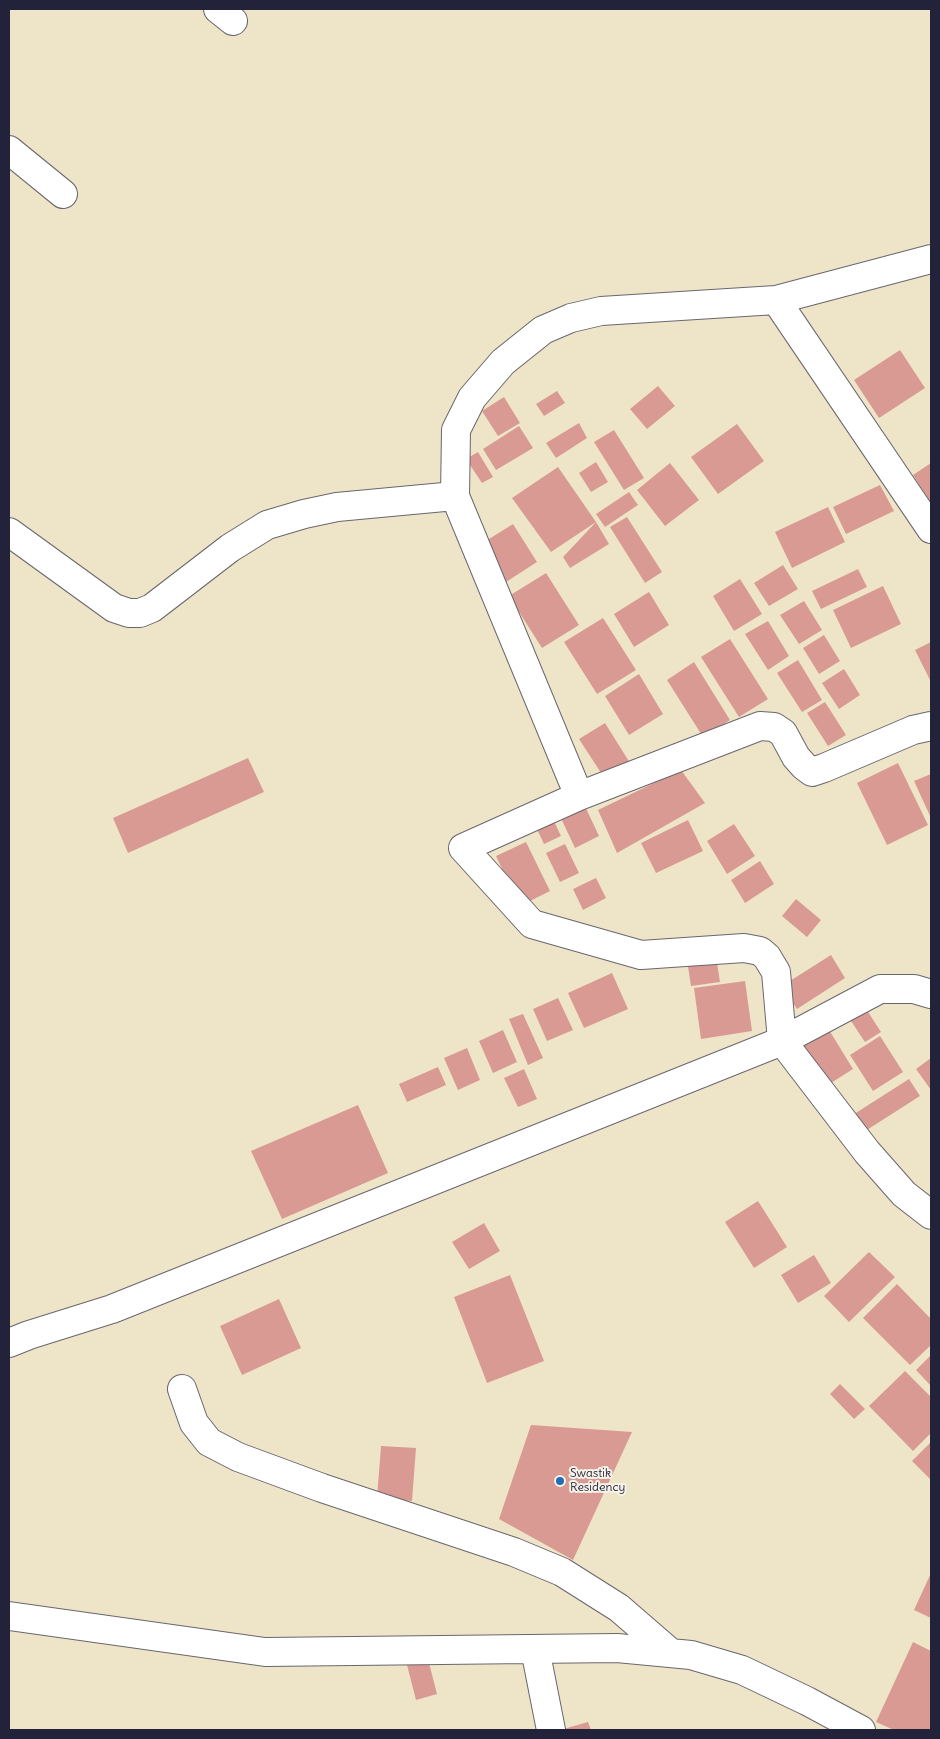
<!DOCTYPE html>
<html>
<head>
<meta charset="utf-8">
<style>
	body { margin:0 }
	#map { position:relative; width:940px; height:1739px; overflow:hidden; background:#eee5c9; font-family:Delius,sans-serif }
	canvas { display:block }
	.frame { position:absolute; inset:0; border:10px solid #22223b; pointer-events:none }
</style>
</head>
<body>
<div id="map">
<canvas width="940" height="1739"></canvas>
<div class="frame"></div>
</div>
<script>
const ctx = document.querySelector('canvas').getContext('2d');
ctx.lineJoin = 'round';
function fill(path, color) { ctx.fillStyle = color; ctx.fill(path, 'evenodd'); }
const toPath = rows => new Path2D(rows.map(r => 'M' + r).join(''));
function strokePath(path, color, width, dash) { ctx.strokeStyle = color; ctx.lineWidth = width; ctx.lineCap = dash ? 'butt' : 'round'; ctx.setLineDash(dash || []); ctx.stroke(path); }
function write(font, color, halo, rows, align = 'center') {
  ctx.font = font + ' Delius,sans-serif'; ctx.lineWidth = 4; ctx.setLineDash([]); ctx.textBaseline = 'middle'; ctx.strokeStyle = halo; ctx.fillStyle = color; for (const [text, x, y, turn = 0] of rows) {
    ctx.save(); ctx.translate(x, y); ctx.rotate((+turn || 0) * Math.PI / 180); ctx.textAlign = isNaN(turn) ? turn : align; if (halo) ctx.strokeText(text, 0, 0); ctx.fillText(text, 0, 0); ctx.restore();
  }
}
const building = toPath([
	[900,350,925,388,879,418,854,380],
	[658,386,675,406,647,429,630,409],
	[557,391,565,403,544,416,536,404],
	[504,397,520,423,498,436,482,411],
	[579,423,587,438,556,458,546,443],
	[737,424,764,461,718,494,691,457],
	[519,426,533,448,496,470,483,449],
	[614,430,644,478,624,490,594,442],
	[478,452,493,477,482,483,466,459],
	[596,462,608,482,591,492,579,473],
	[670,463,699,500,665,526,637,490],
	[931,463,931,503,913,475],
	[558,467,596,522,551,552,512,498],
	[880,485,894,511,846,534,833,507],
	[629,492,638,505,605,527,596,514],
	[828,507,845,542,792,568,775,532],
	[627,517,662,572,645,583,610,527],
	[596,522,609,544,570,568,563,557],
	[513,524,537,562,506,582,481,544],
	[783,565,798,589,769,606,754,583],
	[858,569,867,587,821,609,812,591],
	[546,573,579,625,542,648,509,596],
	[740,579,762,614,734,631,713,596],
	[883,586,901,624,851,648,833,610],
	[649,592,669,625,634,647,614,614],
	[804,601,822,630,799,644,780,615],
	[603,618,636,670,597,694,564,642],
	[768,621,789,656,768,670,745,634],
	[824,635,840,661,819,674,803,648],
	[730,639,768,699,739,717,701,657],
	[931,642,931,682,915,650],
	[798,660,822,700,802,712,777,673],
	[694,662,730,720,703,737,667,680],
	[844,669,860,695,839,709,822,683],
	[639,674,663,714,629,735,605,696],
	[825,702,846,735,828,746,807,713],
	[605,723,630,763,605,779,579,739],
	[248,758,264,792,128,853,113,818],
	[898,763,928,825,887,845,857,783],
	[681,770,705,803,617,853,598,810],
	[931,774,931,818,914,781],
	[583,802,599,836,575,848,559,814],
	[552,817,561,836,544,844,535,825],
	[688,820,703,851,656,873,641,843],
	[734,824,755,856,727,874,707,841],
	[526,842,550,891,520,906,496,856],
	[565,844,579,873,560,882,546,853],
	[760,861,774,884,745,903,731,880],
	[596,878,606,898,583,910,573,889],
	[796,899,821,920,807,937,782,916],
	[831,955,845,978,797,1009,782,986],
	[716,956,720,982,691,986,687,960],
	[612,973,628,1009,584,1028,568,993],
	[745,981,752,1031,701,1039,694,988],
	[558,998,573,1030,547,1041,533,1009],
	[861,1001,881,1032,865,1042,845,1012],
	[523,1014,543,1058,528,1065,509,1019],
	[826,1025,853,1069,823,1088,795,1044],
	[503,1030,517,1062,493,1073,479,1041],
	[880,1036,903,1072,873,1091,850,1055],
	[467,1048,480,1080,458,1090,444,1058],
	[931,1058,931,1090,916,1069],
	[438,1067,446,1085,407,1102,399,1084],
	[524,1069,537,1099,518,1107,504,1078],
	[909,1079,920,1096,859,1135,848,1118],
	[358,1105,388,1173,282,1219,251,1151],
	[758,1201,787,1247,754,1268,725,1222],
	[484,1223,500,1251,469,1269,452,1242],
	[869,1252,895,1277,849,1322,824,1296],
	[814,1255,831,1283,798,1303,781,1275],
	[510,1275,544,1361,487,1383,454,1297],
	[897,1284,931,1319,931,1345,910,1365,863,1318],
	[279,1299,301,1348,242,1375,220,1326],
	[931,1355,931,1386,916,1370],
	[905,1371,931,1397,931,1433,913,1451,869,1406],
	[840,1384,865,1409,854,1419,830,1394],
	[531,1425,632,1432,573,1560,499,1519],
	[931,1442,931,1480,912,1461],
	[381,1446,416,1448,412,1501,377,1498],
	[931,1573,931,1618,914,1610],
	[913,1642,931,1651,931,1730,894,1730,876,1722],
	[428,1659,437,1694,416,1700,407,1665],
	[588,1722,591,1730,560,1730]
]);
const minor = toPath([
	[218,9,233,21],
	[9,150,63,194],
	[776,300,931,529],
	[455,496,579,796],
	[9,532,114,608,129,613,140,613,152,608,230,548,267,525,304,514,337,507,455,496,456,430,472,398,503,362,543,330,571,318,601,311,776,300,931,259],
	[931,726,913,730,824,768,812,772,804,766,796,757,783,733,774,727,760,726,579,796,463,848,532,924,641,955,744,948,760,951,767,957,776,972,782,1041,867,1152,904,1194,931,1215],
	[9,1343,29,1335,112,1309,782,1041,880,989,914,989,931,994],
	[182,1389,194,1423,209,1442,238,1457,322,1488,514,1552,562,1572,619,1608,671,1653],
	[9,1616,265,1652,617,1648,691,1655,742,1670,807,1701,861,1730],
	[535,1649,551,1730]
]);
const markers = [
	[560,1481,5,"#1f6fb2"]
];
const poiNames = [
	["Swastik",570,1474],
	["Residency",570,1488]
];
fill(building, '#d99a93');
strokePath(minor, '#69666d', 30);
strokePath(minor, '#fff', 28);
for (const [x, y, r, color] of markers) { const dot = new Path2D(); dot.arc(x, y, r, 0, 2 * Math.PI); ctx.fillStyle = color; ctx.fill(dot); strokePath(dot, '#f7f3e8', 2); }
write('12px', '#22223b', '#f7f3e8', poiNames, 'left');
</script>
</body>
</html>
